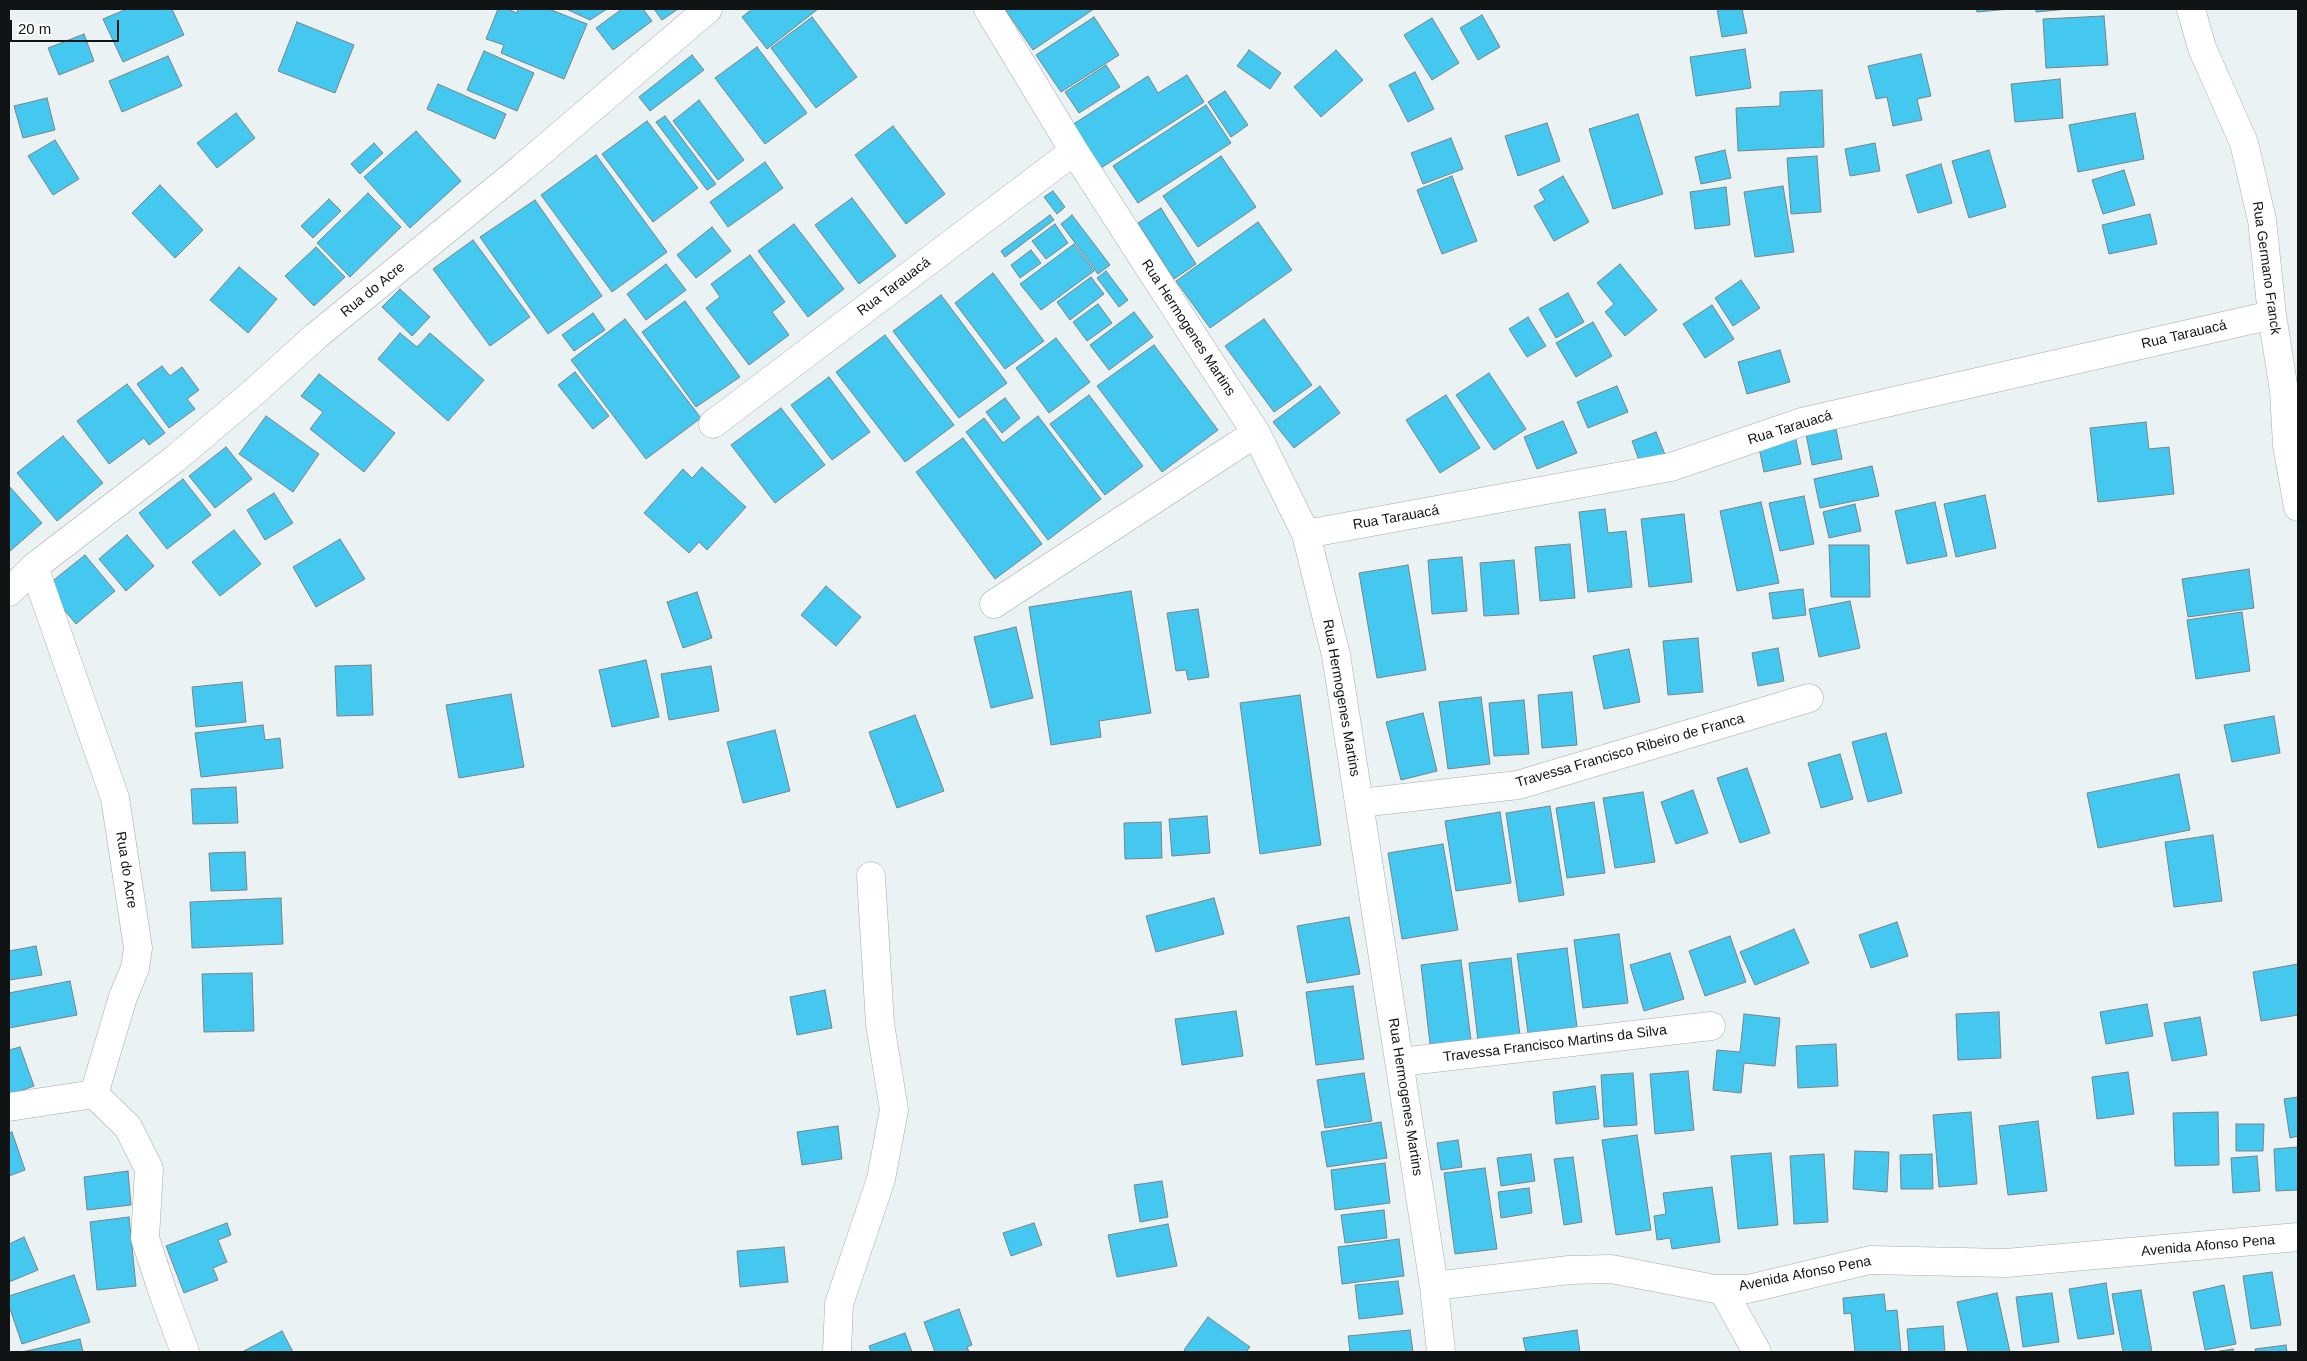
<!DOCTYPE html>
<html>
<head>
<meta charset="utf-8">
<style>
	body { margin:0 }
	#map { position:relative; width:2307px; height:1361px; overflow:hidden; background:#eaf2f3; font-family:Arial,sans-serif }
	canvas { display:block }
	.frame { position:absolute; inset:0; border:10px solid #111414; pointer-events:none }
	.scale { position:absolute; left:10px; top:20px; width:109px; height:22px; box-sizing:border-box; border:2px solid #111414; border-top:0; padding-left:6px; font-size:15px; line-height:18px; white-space:nowrap; color:#111414; -webkit-text-stroke:4px #fff; paint-order:stroke }
</style>
</head>
<body>
<div id="map">
<canvas width="2307" height="1361"></canvas>
<div class="frame"></div>
<div class="scale">20 m</div>
</div>
<script>
const ctx = document.querySelector('canvas').getContext('2d');
ctx.lineJoin = 'round';
function fill(path, color) { ctx.fillStyle = color; ctx.fill(path, 'evenodd'); }
const toPath = rows => new Path2D(rows.map(r => 'M' + r).join(''));
function strokePath(path, color, width, dash) { ctx.strokeStyle = color; ctx.lineWidth = width; ctx.lineCap = dash ? 'butt' : 'round'; ctx.setLineDash(dash || []); ctx.stroke(path); }
function write(font, color, halo, rows, align = 'center') {
  ctx.font = font + ' Arial,sans-serif'; ctx.lineWidth = 5; ctx.setLineDash([]); ctx.textBaseline = 'middle'; ctx.strokeStyle = halo; ctx.fillStyle = color; for (const [text, x, y, turn = 0] of rows) {
    ctx.save(); ctx.translate(x, y); ctx.rotate((+turn || 0) * Math.PI / 180); ctx.textAlign = isNaN(turn) ? turn : align; if (halo) ctx.strokeText(text, 0, 0); ctx.fillText(text, 0, 0); ctx.restore();
  }
}
const building = toPath([
	[127,9,172,9,184,35,123,62,103,19,127,9],
	[498,9,507,9,517,13,518,9,549,9,587,24,564,79,501,53,504,45,486,39,498,9],
	[566,9,607,9,590,20,566,9],
	[622,9,643,9,652,21,613,50,596,28,622,9],
	[654,9,678,9,662,20,654,9],
	[752,9,818,9,767,49,742,17,752,9],
	[1005,9,1094,9,1033,50,1005,9],
	[1717,9,1742,9,1747,33,1722,37,1717,9],
	[1976,9,2010,9,1977,12,1976,9],
	[2036,9,2068,9,2036,12,2036,9],
	[1482,15,1500,47,1478,60,1460,28,1482,15],
	[2104,16,2108,65,2046,68,2043,19,2104,16],
	[812,17,857,77,816,108,771,48,812,17],
	[1094,17,1119,55,1061,92,1036,55,1094,17],
	[1432,18,1459,63,1432,80,1404,35,1432,18],
	[297,22,354,45,335,93,278,71,297,22],
	[84,34,94,61,59,75,48,48,84,34],
	[757,47,807,113,765,144,715,78,757,47],
	[1745,49,1751,88,1696,96,1690,57,1745,49],
	[1249,50,1281,73,1270,89,1237,66,1249,50],
	[1336,50,1363,80,1321,117,1294,87,1336,50],
	[484,51,534,73,517,111,467,90,484,51],
	[1921,54,1931,96,1917,99,1922,120,1893,126,1887,97,1876,99,1868,66,1921,54],
	[692,55,704,70,650,111,639,97,692,55],
	[168,56,182,86,122,112,109,81,168,56],
	[1106,65,1120,87,1079,113,1065,92,1106,65],
	[1415,72,1434,109,1408,122,1389,85,1415,72],
	[1187,75,1204,102,1101,168,1072,125,1148,76,1158,93,1187,75],
	[2060,79,2063,118,2015,122,2011,84,2060,79],
	[438,84,506,114,495,139,427,109,438,84],
	[1822,90,1824,147,1738,151,1736,108,1780,106,1780,92,1822,90],
	[1225,91,1248,125,1231,137,1208,102,1225,91],
	[47,98,55,130,23,138,14,106,47,98],
	[699,100,744,160,718,180,673,121,699,100],
	[1206,105,1231,143,1138,203,1113,166,1206,105],
	[236,113,255,138,217,168,197,143,236,113],
	[2135,113,2144,159,2078,172,2069,125,2135,113],
	[1638,114,1663,194,1613,209,1589,129,1638,114],
	[665,116,716,184,707,190,656,122,665,116],
	[647,121,698,188,653,222,602,154,647,121],
	[1547,123,1560,161,1518,176,1505,136,1547,123],
	[893,126,945,194,906,224,855,155,893,126],
	[416,131,461,181,410,228,364,177,416,131],
	[1451,138,1463,169,1423,184,1411,153,1451,138],
	[55,140,79,179,53,195,28,156,55,140],
	[374,143,383,153,360,174,351,164,374,143],
	[1875,143,1880,171,1850,176,1845,149,1875,143],
	[1725,150,1731,178,1701,184,1695,157,1725,150],
	[1989,150,2006,207,1969,218,1952,161,1989,150],
	[596,155,667,252,612,292,541,195,596,155],
	[1221,156,1256,207,1198,247,1163,196,1221,156],
	[1817,156,1821,212,1791,214,1787,158,1817,156],
	[765,162,783,188,728,227,710,202,765,162],
	[1941,164,1952,203,1918,213,1906,175,1941,164],
	[2124,170,2135,205,2103,214,2092,180,2124,170],
	[1452,176,1477,241,1442,254,1417,190,1452,176],
	[1563,176,1589,222,1554,241,1534,206,1545,200,1539,190,1563,176],
	[160,185,203,230,175,258,132,213,160,185],
	[1783,186,1794,252,1755,257,1744,192,1783,186],
	[1726,187,1730,225,1695,229,1690,192,1726,187],
	[1053,191,1065,207,1057,214,1044,197,1053,191],
	[368,193,401,227,350,277,317,243,368,193],
	[852,198,896,256,859,284,815,225,852,198],
	[329,199,341,211,313,238,301,226,329,199],
	[535,200,602,296,548,334,480,237,535,200],
	[1161,208,1196,264,1174,279,1138,223,1161,208],
	[2150,214,2157,244,2109,254,2102,225,2150,214],
	[1050,215,1054,220,1005,257,1001,251,1050,215],
	[1072,215,1110,265,1098,274,1061,224,1072,215],
	[1258,222,1292,270,1210,328,1176,281,1258,222],
	[794,224,844,289,808,317,758,251,794,224],
	[1055,224,1068,243,1046,259,1032,241,1055,224],
	[712,227,731,251,696,278,677,255,712,227],
	[473,240,530,317,490,346,433,269,473,240],
	[1074,244,1094,271,1041,310,1020,284,1074,244],
	[316,247,345,277,314,306,285,276,316,247],
	[1031,250,1041,263,1020,278,1011,265,1031,250],
	[750,255,785,302,772,312,789,335,749,365,706,308,720,297,711,284,750,255],
	[666,264,686,290,646,320,627,294,666,264],
	[1620,264,1657,310,1625,336,1605,312,1614,304,1597,283,1620,264],
	[239,267,277,299,248,333,210,300,239,267],
	[1106,271,1128,300,1119,307,1097,278,1106,271],
	[993,273,1044,341,1005,369,955,303,993,273],
	[1091,277,1104,294,1070,320,1057,302,1091,277],
	[1741,280,1760,308,1733,326,1715,298,1741,280],
	[400,289,430,317,412,336,382,307,400,289],
	[1568,293,1584,322,1556,338,1539,309,1568,293],
	[941,295,1007,383,959,418,893,331,941,295],
	[685,301,740,377,696,407,642,332,685,301],
	[1098,304,1112,323,1087,341,1073,322,1098,304],
	[1712,305,1734,339,1705,358,1683,324,1712,305],
	[1134,312,1153,337,1109,370,1090,345,1134,312],
	[593,313,605,330,574,351,562,335,593,313],
	[1528,317,1546,346,1527,357,1509,329,1528,317],
	[625,319,701,418,646,459,571,360,625,319],
	[1264,319,1312,385,1274,412,1225,346,1264,319],
	[1593,322,1612,356,1576,377,1556,343,1593,322],
	[400,333,417,347,430,333,484,380,448,421,378,359,400,333],
	[885,335,954,425,905,462,836,372,885,335],
	[1056,338,1090,382,1049,413,1016,368,1056,338],
	[1154,345,1218,430,1162,472,1097,386,1154,345],
	[1780,350,1790,382,1747,394,1738,362,1780,350],
	[162,366,170,376,182,367,199,390,187,399,195,409,169,428,137,384,162,366],
	[575,372,609,416,593,429,558,385,575,372],
	[1489,373,1526,429,1494,450,1456,395,1489,373],
	[319,374,395,433,364,472,310,429,323,412,301,396,319,374],
	[829,377,870,432,832,460,791,405,829,377],
	[127,384,165,433,149,445,144,438,109,464,77,421,127,384],
	[1320,386,1340,413,1294,448,1273,422,1320,386],
	[1617,386,1628,412,1588,428,1577,402,1617,386],
	[1089,395,1143,466,1105,495,1050,424,1089,395],
	[1446,395,1480,448,1440,473,1406,420,1446,395],
	[1005,398,1020,418,1002,433,986,412,1005,398],
	[781,408,825,465,775,503,731,445,781,408],
	[266,416,319,454,293,492,239,454,266,416],
	[1038,416,1101,499,1048,540,966,432,984,418,1003,443,1038,416],
	[1563,421,1577,453,1537,469,1524,437,1563,421],
	[2146,422,2149,449,2169,447,2174,494,2098,502,2090,428,2146,422],
	[1835,424,1842,459,1812,465,1805,429,1835,424],
	[1656,432,1666,457,1641,466,1632,441,1656,432],
	[1795,435,1801,464,1764,472,1758,443,1795,435],
	[63,436,103,483,57,521,17,473,63,436],
	[963,438,1042,544,995,579,916,472,963,438],
	[226,447,252,479,215,508,189,476,226,447],
	[1872,466,1879,496,1820,508,1814,479,1872,466],
	[702,467,746,507,707,550,699,542,689,553,644,513,683,469,692,478,702,467],
	[183,479,211,515,167,549,139,513,183,479],
	[9,486,42,523,9,552,9,486],
	[274,493,293,523,265,540,247,510,274,493],
	[1985,495,1996,548,1956,557,1944,504,1985,495],
	[1804,496,1814,544,1780,551,1769,503,1804,496],
	[1761,502,1779,583,1737,591,1720,511,1761,502],
	[1935,502,1947,556,1907,564,1895,511,1935,502],
	[1855,504,1861,531,1829,538,1823,512,1855,504],
	[1605,509,1608,533,1626,531,1632,587,1588,592,1579,512,1605,509],
	[1684,514,1692,582,1649,587,1641,519,1684,514],
	[234,530,261,564,220,596,192,562,234,530],
	[127,535,154,566,126,591,99,559,127,535],
	[340,539,365,579,316,607,293,567,340,539],
	[1570,544,1575,598,1540,601,1535,547,1570,544],
	[1829,545,1869,545,1870,597,1831,597,1829,545],
	[85,555,115,591,76,624,45,587,85,555],
	[1462,557,1467,611,1432,614,1428,560,1462,557],
	[1514,560,1519,614,1484,616,1480,563,1514,560],
	[1408,565,1426,670,1377,678,1359,573,1408,565],
	[2249,569,2254,608,2188,617,2182,579,2249,569],
	[826,586,861,617,836,646,801,615,826,586],
	[1803,589,1806,615,1773,619,1769,593,1803,589],
	[1131,591,1151,713,1099,721,1101,737,1051,745,1029,607,1131,591],
	[697,592,712,638,683,648,667,602,697,592],
	[1850,601,1860,648,1819,657,1809,609,1850,601],
	[1198,609,1209,677,1188,680,1186,670,1176,671,1167,613,1198,609],
	[2242,612,2250,671,2196,679,2187,620,2242,612],
	[1016,627,1033,698,991,708,974,637,1016,627],
	[1698,638,1703,692,1668,695,1663,641,1698,638],
	[1778,648,1784,681,1758,686,1752,653,1778,648],
	[1629,649,1640,702,1604,709,1593,656,1629,649],
	[646,660,659,717,612,727,599,670,646,660],
	[371,665,373,715,337,716,335,666,371,665],
	[711,666,719,711,669,720,661,674,711,666],
	[242,682,246,722,196,727,192,687,242,682],
	[1572,692,1577,745,1542,748,1538,695,1572,692],
	[511,694,524,767,459,778,446,705,511,694],
	[1300,695,1321,845,1260,854,1240,703,1300,695],
	[1481,697,1490,764,1448,769,1439,702,1481,697],
	[1524,700,1529,754,1494,756,1489,703,1524,700],
	[1423,713,1437,771,1401,780,1386,722,1423,713],
	[915,715,944,791,897,808,869,732,915,715],
	[2274,716,2280,753,2232,762,2224,725,2274,716],
	[263,725,265,740,280,738,283,768,201,777,195,733,263,725],
	[775,730,790,791,743,803,727,742,775,730],
	[1886,733,1902,793,1868,802,1852,742,1886,733],
	[1840,754,1853,799,1821,808,1808,763,1840,754],
	[1747,768,1770,833,1740,843,1717,778,1747,768],
	[2179,774,2190,830,2098,848,2087,793,2179,774],
	[236,787,238,823,193,824,191,789,236,787],
	[1693,790,1708,833,1676,844,1661,802,1693,790],
	[1643,792,1655,862,1615,868,1603,798,1643,792],
	[1594,802,1605,873,1567,878,1556,808,1594,802],
	[1550,806,1564,895,1519,902,1506,813,1550,806],
	[1500,812,1511,883,1456,891,1445,821,1500,812],
	[1207,816,1210,853,1172,856,1169,819,1207,816],
	[1161,822,1162,858,1125,859,1124,823,1161,822],
	[2213,835,2222,901,2174,907,2165,842,2213,835],
	[1443,844,1458,930,1402,939,1388,853,1443,844],
	[245,852,247,890,211,891,209,853,245,852],
	[281,898,283,944,192,948,190,902,281,898],
	[1214,898,1224,934,1156,952,1146,916,1214,898],
	[1349,917,1360,974,1307,983,1297,926,1349,917],
	[1897,922,1908,956,1871,968,1859,935,1897,922],
	[1794,929,1809,963,1755,985,1740,952,1794,929],
	[1619,934,1628,1003,1583,1008,1574,940,1619,934],
	[1730,936,1746,982,1705,996,1689,951,1730,936],
	[36,946,42,975,9,980,9,951,36,946],
	[1567,948,1577,1027,1528,1033,1517,954,1567,948],
	[1670,953,1684,999,1644,1011,1630,965,1670,953],
	[1511,958,1520,1036,1478,1041,1469,963,1511,958],
	[1461,960,1471,1040,1430,1044,1421,965,1461,960],
	[2298,964,2298,1015,2261,1021,2253,972,2298,964],
	[252,973,254,1031,204,1032,202,974,252,973],
	[70,981,77,1015,9,1028,9,993,70,981],
	[1353,986,1364,1059,1316,1065,1306,992,1353,986],
	[825,990,832,1028,797,1035,790,997,825,990],
	[2147,1004,2153,1036,2106,1044,2100,1012,2147,1004],
	[1236,1011,1243,1056,1182,1065,1175,1019,1236,1011],
	[1999,1012,2001,1058,1958,1060,1956,1014,1999,1012],
	[1744,1014,1780,1018,1775,1066,1744,1063,1741,1093,1713,1090,1717,1050,1740,1052,1744,1014],
	[2200,1017,2207,1055,2172,1061,2164,1023,2200,1017],
	[1836,1044,1838,1086,1798,1088,1796,1046,1836,1044],
	[20,1047,34,1086,9,1095,9,1050,20,1047],
	[1688,1071,1694,1130,1655,1134,1650,1074,1688,1071],
	[2128,1072,2134,1114,2097,1119,2092,1077,2128,1072],
	[1364,1073,1372,1121,1325,1128,1317,1080,1364,1073],
	[1633,1073,1637,1125,1604,1127,1601,1075,1633,1073],
	[1595,1086,1599,1119,1556,1124,1553,1092,1595,1086],
	[2298,1097,2298,1136,2290,1138,2284,1099,2298,1097],
	[1971,1112,1977,1184,1939,1187,1933,1115,1971,1112],
	[2218,1112,2219,1165,2175,1166,2173,1113,2218,1112],
	[2038,1121,2047,1191,2008,1195,1999,1126,2038,1121],
	[1381,1122,1387,1158,1327,1167,1321,1132,1381,1122],
	[2236,1124,2264,1124,2263,1151,2236,1151,2236,1124],
	[838,1126,842,1159,802,1165,797,1132,838,1126],
	[12,1132,25,1170,9,1176,9,1133,12,1132],
	[1637,1135,1651,1230,1616,1235,1602,1140,1637,1135],
	[1458,1140,1462,1167,1441,1170,1437,1143,1458,1140],
	[2298,1147,2298,1190,2276,1191,2274,1149,2298,1147],
	[1855,1151,1889,1152,1887,1192,1853,1189,1855,1151],
	[1771,1153,1778,1225,1738,1229,1731,1156,1771,1153],
	[1531,1154,1535,1181,1501,1186,1497,1158,1531,1154],
	[1824,1154,1828,1222,1794,1224,1790,1156,1824,1154],
	[1932,1154,1933,1189,1901,1189,1900,1155,1932,1154],
	[2257,1156,2260,1191,2233,1193,2231,1158,2257,1156],
	[1573,1157,1582,1222,1564,1225,1554,1159,1573,1157],
	[1385,1163,1390,1203,1335,1210,1331,1170,1385,1163],
	[1485,1168,1497,1249,1455,1254,1444,1173,1485,1168],
	[128,1171,131,1205,87,1210,84,1177,128,1171],
	[1162,1181,1168,1217,1140,1222,1134,1185,1162,1181],
	[1712,1187,1720,1242,1672,1249,1670,1238,1657,1240,1654,1216,1666,1214,1663,1193,1712,1187],
	[1529,1188,1532,1213,1501,1218,1498,1192,1529,1188],
	[1384,1210,1387,1238,1345,1243,1341,1215,1384,1210],
	[129,1217,136,1286,97,1290,90,1222,129,1217],
	[227,1223,231,1235,218,1240,227,1262,213,1268,218,1280,184,1293,166,1246,227,1223],
	[1034,1223,1042,1245,1011,1256,1003,1233,1034,1223],
	[1168,1224,1177,1266,1117,1277,1108,1235,1168,1224],
	[24,1237,38,1270,9,1282,9,1244,24,1237],
	[1399,1239,1404,1276,1342,1284,1338,1247,1399,1239],
	[784,1247,788,1282,740,1287,737,1251,784,1247],
	[2272,1272,2281,1325,2251,1329,2243,1276,2272,1272],
	[74,1275,90,1322,22,1344,9,1306,9,1296,74,1275],
	[1398,1281,1403,1314,1359,1319,1355,1285,1398,1281],
	[2106,1283,2114,1334,2078,1339,2069,1289,2106,1283],
	[2224,1285,2236,1344,2205,1350,2193,1292,2224,1285],
	[2141,1290,2152,1352,2123,1352,2112,1294,2141,1290],
	[1997,1293,2010,1352,1968,1352,1957,1302,1997,1293],
	[2052,1293,2059,1342,2023,1347,2016,1297,2052,1293],
	[1884,1294,1886,1311,1897,1310,1901,1352,1855,1352,1851,1313,1844,1314,1843,1298,1884,1294],
	[959,1309,972,1345,967,1347,969,1352,935,1352,924,1322,959,1309],
	[1208,1317,1250,1347,1246,1352,1186,1352,1184,1350,1208,1317],
	[1943,1326,1945,1352,1909,1352,1907,1329,1943,1326],
	[1410,1330,1413,1352,1350,1352,1348,1336,1410,1330],
	[1577,1330,1580,1352,1526,1352,1523,1338,1577,1330],
	[282,1331,293,1352,242,1352,282,1331],
	[905,1333,912,1352,871,1352,869,1346,905,1333],
	[80,1339,83,1352,22,1352,80,1339],
	[2286,1345,2287,1352,2256,1352,2255,1349,2286,1345],
	[2233,1349,2234,1352,2214,1352,2233,1349]
]);
const street = toPath([
	[988,9,1074,151,1256,433,1306,534,1336,655,1434,1286,1441,1352],
	[2191,9,2202,48,2244,143,2262,220,2272,315,2284,391,2287,445,2298,507],
	[713,424,1074,151],
	[1306,534,1671,467,1802,422,2272,315],
	[9,592,34,567,176,458,254,392,316,336,522,168,708,9],
	[994,604,1256,433],
	[1360,803,1518,785,1809,698],
	[1400,1062,1711,1026],
	[94,1094,128,1127,149,1169,145,1238,163,1293,185,1352],
	[9,1107,94,1094,123,997,135,968,138,948,115,798,34,567],
	[1434,1286,1569,1270,1611,1269,1715,1289,1748,1289,1870,1260,2006,1263,2298,1237],
	[1722,1289,1757,1352],
	[837,1352,839,1304,881,1179,894,1110,880,1024,871,876]
]);
const streetNames = [
	["Rua Germano Franck",2266,268,82],
	["Rua Tarauacá",894,287,-37],
	["Rua do Acre",373,290,-39],
	["Rua Hermogenes Martins",1188,328,57],
	["Rua Tarauacá",2184,335,-13],
	["Rua Tarauacá",1790,428,-17],
	["Rua Tarauacá",1396,518,-10],
	["Rua Hermogenes Martins",1341,698,80],
	["Travessa Francisco Ribeiro de Franca",1630,751,-16],
	["Rua do Acre",126,870,81],
	["Travessa Francisco Martins da Silva",1555,1044,-7],
	["Rua Hermogenes Martins",1405,1097,81],
	["Avenida Afonso Pena",2208,1246,-5],
	["Avenida Afonso Pena",1805,1274,-11]
];
fill(building, '#44c8f0');
strokePath(building, '#7c8386', 1);
strokePath(street, '#a4acad', 29);
strokePath(street, '#fff', 28);
write('14px', '#111414', '#fff', streetNames);
</script>
</body>
</html>
